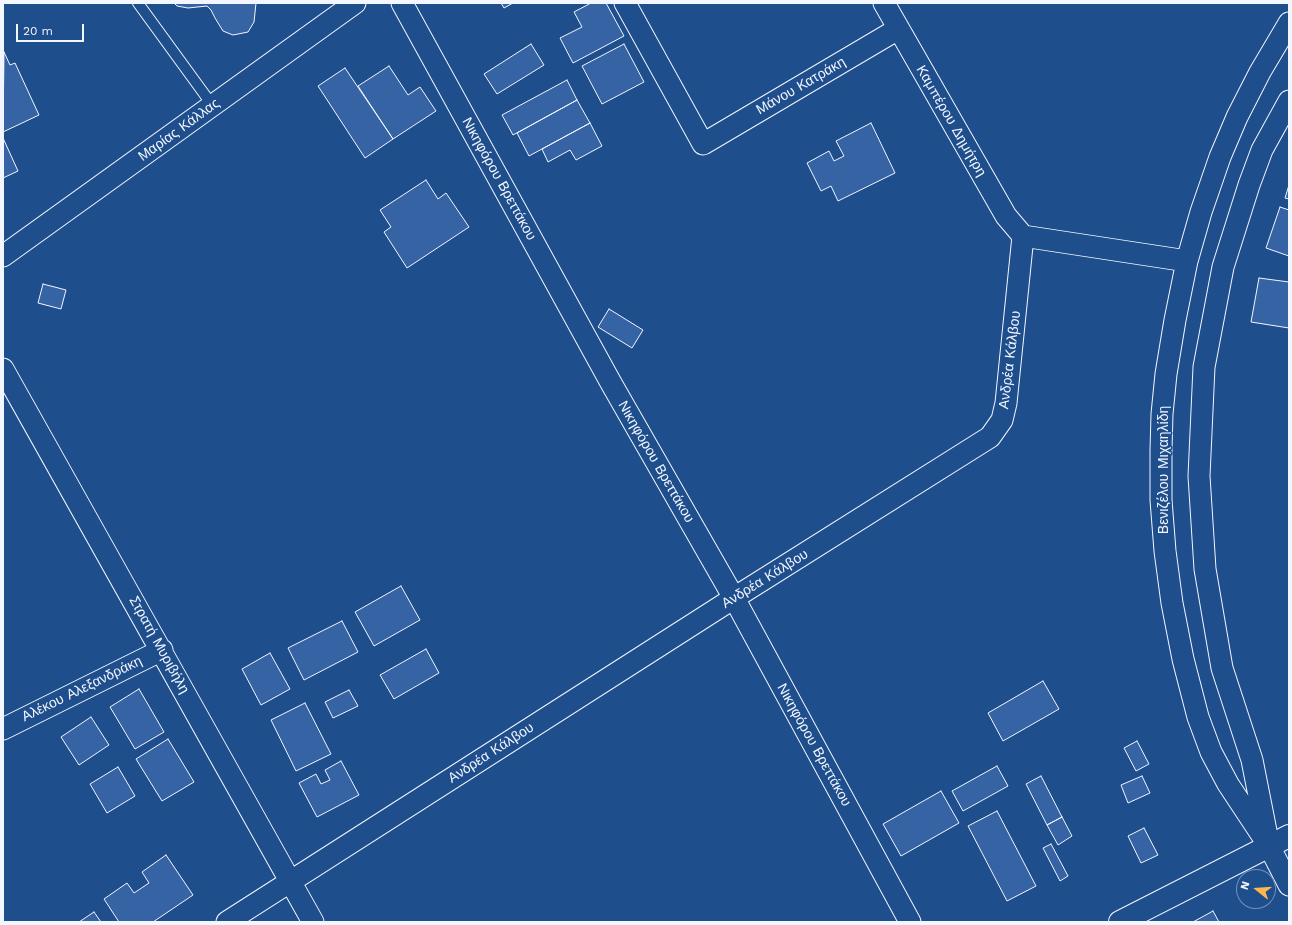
<!DOCTYPE html>
<html>
<head>
<meta charset="utf-8">
<style>
	body { margin:0 }
	#map { position:relative; width:1292px; height:925px; overflow:hidden; background:#1f4e8c; font-family:"Work Sans",sans-serif }
	canvas { display:block }
	.frame { position:absolute; inset:0; border:4px solid #f2f6ff; pointer-events:none }
	.north { position:absolute; left:1236px; top:869px; width:40px; height:40px; box-sizing:border-box; background:#1f4e8c; border:1px solid #7391ba; border-radius:50%; rotate:287deg; font-size:11px; font-weight:700; line-height:16px; text-align:center; color:#f2f6ff }
	.north::after { content:''; display:block; margin:auto; width:14px; height:18px; background:#ffb74d; clip-path:polygon(50% 0,100% 100%,50% 72%,0 100%) }
	.scale { position:absolute; left:16px; top:24px; width:68px; height:18px; box-sizing:border-box; border:2px solid #f2f6ff; border-top:0; padding-left:5px; font-size:12px; line-height:14px; white-space:nowrap; color:#f2f6ff; -webkit-text-stroke:3px #1f4e8c; paint-order:stroke }
</style>
</head>
<body>
<div id="map">
<canvas width="1292" height="925"></canvas>
<div class="frame"></div>
<div class="north">N</div>
<div class="scale">20 m</div>
</div>
<script>
const ctx = document.querySelector('canvas').getContext('2d');
ctx.lineJoin = 'round';
function fill(path, color) { ctx.fillStyle = color; ctx.fill(path, 'evenodd'); }
const toPath = rows => new Path2D(rows.map(r => 'M' + r).join(''));
function strokePath(path, color, width, dash) { ctx.strokeStyle = color; ctx.lineWidth = width; ctx.lineCap = dash ? 'butt' : 'round'; ctx.setLineDash(dash || []); ctx.stroke(path); }
function write(font, color, halo, rows, align = 'center') {
  ctx.font = font + ' "Work Sans",sans-serif'; ctx.lineWidth = 3; ctx.setLineDash([]); ctx.textBaseline = 'middle'; ctx.strokeStyle = halo; ctx.fillStyle = color; for (const [text, x, y, turn = 0] of rows) {
    ctx.save(); ctx.translate(x, y); ctx.rotate((+turn || 0) * Math.PI / 180); ctx.textAlign = isNaN(turn) ? turn : align; if (halo) ctx.strokeText(text, 0, 0); ctx.fillText(text, 0, 0); ctx.restore();
  }
}
const building = toPath([
	[174,3,256,3,254,22,248,32,233,35,223,31,215,18,211,10,207,6,188,8,177,6,174,3],
	[501,3,513,3,504,8,501,3],
	[591,3,606,3,624,36,573,63,560,38,582,27,574,12,591,3],
	[531,44,544,65,497,94,484,74,531,44],
	[624,44,644,82,602,104,582,66,624,44],
	[4,52,10,65,15,63,39,115,3,132,4,52],
	[389,66,408,95,420,87,436,111,393,139,358,86,389,66],
	[345,68,393,139,365,158,318,86,345,68],
	[567,80,577,100,513,135,502,115,567,80],
	[577,100,590,123,529,156,517,133,577,100],
	[590,123,602,146,576,160,570,150,548,162,542,149,590,123],
	[871,123,895,173,838,201,831,186,821,191,807,163,829,151,834,161,844,156,836,141,871,123],
	[3,138,18,171,3,178,3,138],
	[426,180,438,199,446,193,469,227,407,268,384,232,391,227,380,210,426,180],
	[1289,185,1289,199,1285,198,1289,185],
	[1280,207,1289,210,1289,256,1266,248,1280,207],
	[1259,278,1289,282,1289,328,1251,322,1259,278],
	[43,284,66,290,61,309,38,303,43,284],
	[609,309,643,330,632,348,598,327,609,309],
	[401,586,420,620,374,646,355,612,401,586],
	[342,621,358,652,304,680,288,648,342,621],
	[426,649,439,673,394,699,380,675,426,649],
	[270,653,290,689,261,705,242,669,270,653],
	[1043,681,1059,709,1003,741,988,713,1043,681],
	[139,689,164,732,135,749,110,707,139,689],
	[349,690,358,706,333,718,325,702,349,690],
	[305,703,331,754,296,771,271,720,305,703],
	[91,717,109,745,79,765,61,737,91,717],
	[168,739,194,782,162,801,136,759,168,739],
	[1137,741,1149,764,1136,771,1124,748,1137,741],
	[341,761,359,795,317,817,299,783,316,774,321,784,330,780,325,770,341,761],
	[997,766,1008,786,963,811,952,791,997,766],
	[118,767,135,796,107,813,90,784,118,767],
	[1041,776,1062,817,1047,825,1026,784,1041,776],
	[1142,776,1150,793,1128,803,1121,785,1142,776],
	[941,791,959,823,901,856,883,824,941,791],
	[997,811,1036,886,1007,901,968,826,997,811],
	[1062,817,1072,836,1058,845,1047,825,1062,817],
	[1144,828,1158,855,1141,863,1128,836,1144,828],
	[1051,844,1068,876,1060,881,1043,848,1051,844],
	[166,855,193,895,153,922,119,922,104,899,127,883,134,893,149,883,142,872,166,855],
	[1213,911,1219,922,1193,922,1213,911],
	[94,912,101,922,79,922,94,912]
]);
const service = toPath([
	[138,3,213,106]
]);
const minor = toPath([
	[402,3,611,383,734,598,910,922],
	[625,3,703,144,898,29],
	[884,3,1006,216,1023,236],
	[1289,23,1260,72,1237,117,1220,157,1201,212,1187,261,1175,320,1166,374,1162,414,1161,450,1161,500,1165,551,1172,603,1183,659,1198,717,1211,752,1228,784,1269,846,1289,885],
	[3,256,355,3],
	[3,369,313,922],
	[3,729,162,650],
	[1267,836,1252,760,1222,668,1205,569,1199,476,1204,367,1223,267,1249,185,1262,150,1289,101],
	[227,922,734,598,990,437,1002,420,1006,403,1023,236,1187,261]
]);
const secondary = toPath([
	[1120,922,1289,836]
]);
const streetNames = [
	["Μάνου Κατράκη",801,86,-30],
	["Καμπέρου Δημήτρη",951,121,60],
	["Μαρίας Κάλλας",179,130,-36],
	["Νικηφόρου Βρεττάκου",499,179,61],
	["Ανδρέα Κάλβου",1010,360,-83],
	["Νικηφόρου Βρεττάκου",656,462,60],
	["Βενιζέλου Μιχαηλίδη",1164,470,-90],
	["Ανδρέα Κάλβου",765,579,-32],
	["Στρατή Μυριβήλη",159,645,61],
	["Αλέκου Αλεξανδράκη",82,689,-26],
	["Νικηφόρου Βρεττάκου",814,745,61],
	["Ανδρέα Κάλβου",491,753,-33]
];
fill(building, '#3563a3');
strokePath(building, '#f2f6ff', 1);
strokePath(service, '#f2f6ff', 12);
strokePath(minor, '#f2f6ff', 23);
strokePath(secondary, '#f2f6ff', 24);
strokePath(service, '#1f4e8c', 10);
strokePath(minor, '#1f4e8c', 21);
strokePath(secondary, '#1f4e8c', 22);
write('14px', '#f2f6ff', '#1f4e8c', streetNames);
</script>
</body>
</html>
